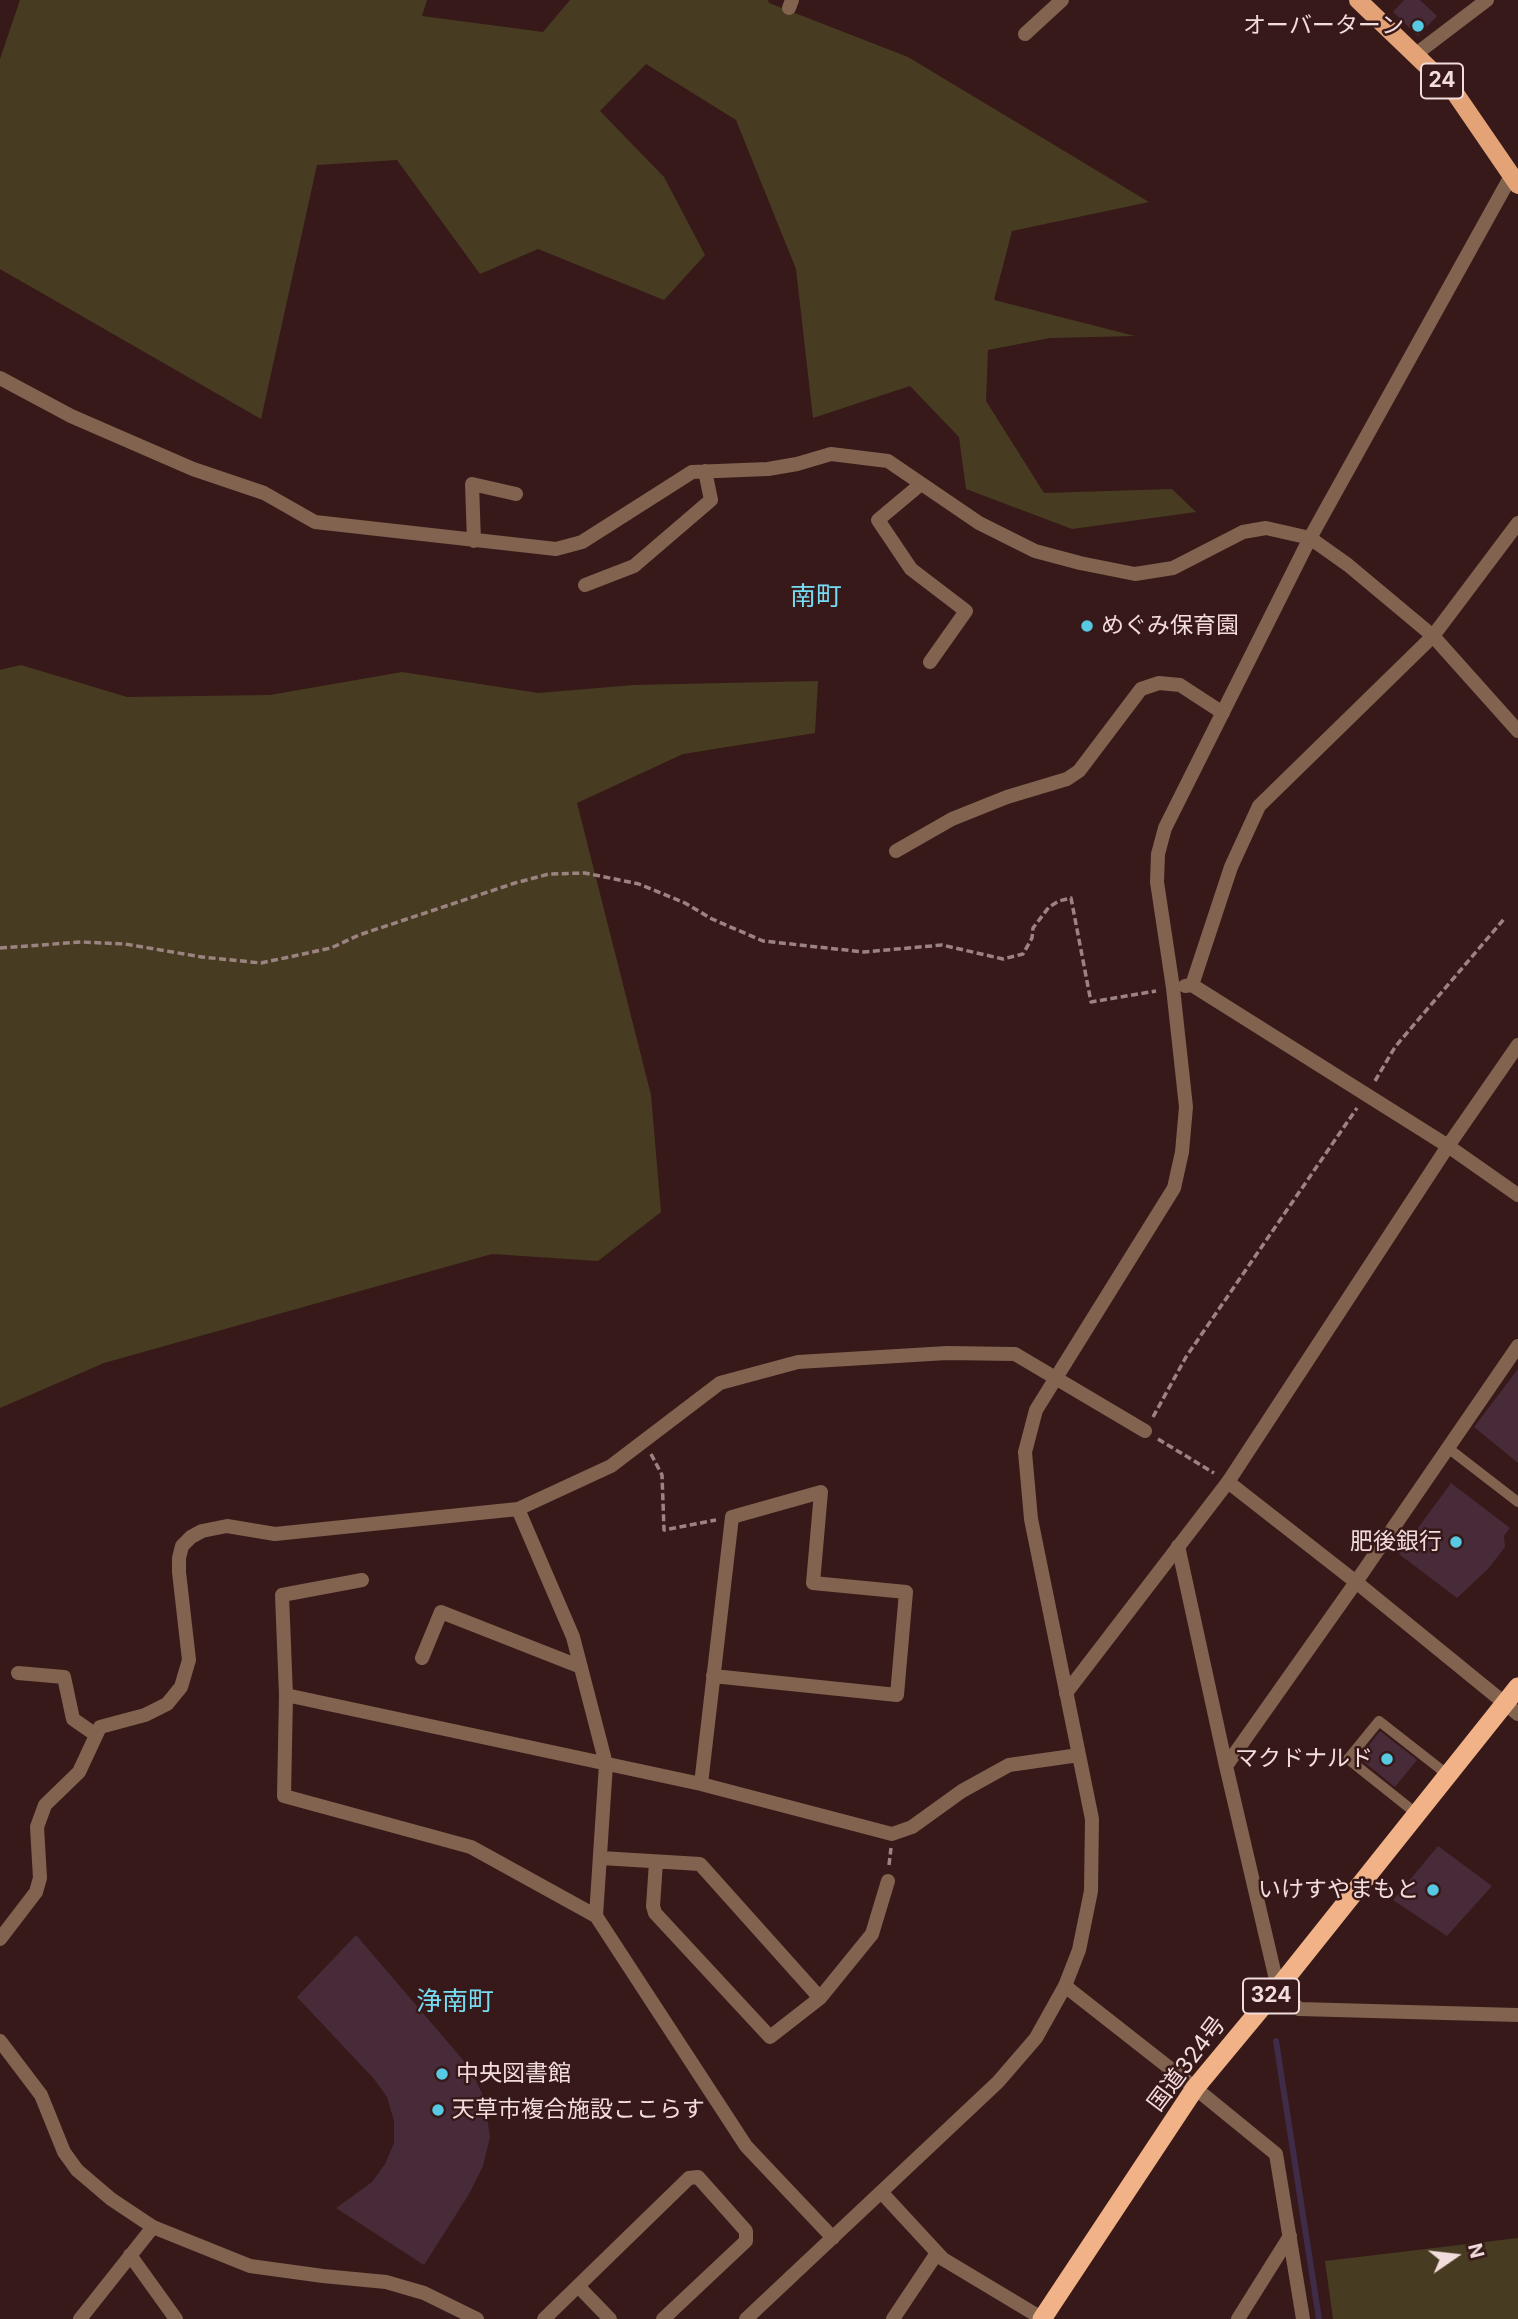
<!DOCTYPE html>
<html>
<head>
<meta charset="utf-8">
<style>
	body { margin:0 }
	#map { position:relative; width:1518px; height:2319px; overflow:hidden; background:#371919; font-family:Inter,sans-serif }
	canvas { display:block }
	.north { position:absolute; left:1420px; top:2221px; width:70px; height:70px; -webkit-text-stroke:5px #371919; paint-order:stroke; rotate:76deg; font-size:19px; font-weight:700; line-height:28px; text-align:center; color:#f2dddc }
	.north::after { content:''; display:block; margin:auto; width:24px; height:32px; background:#f2dddc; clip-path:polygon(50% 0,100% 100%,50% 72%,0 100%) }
</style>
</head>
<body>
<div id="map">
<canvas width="1518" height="2319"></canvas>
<div class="north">N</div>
</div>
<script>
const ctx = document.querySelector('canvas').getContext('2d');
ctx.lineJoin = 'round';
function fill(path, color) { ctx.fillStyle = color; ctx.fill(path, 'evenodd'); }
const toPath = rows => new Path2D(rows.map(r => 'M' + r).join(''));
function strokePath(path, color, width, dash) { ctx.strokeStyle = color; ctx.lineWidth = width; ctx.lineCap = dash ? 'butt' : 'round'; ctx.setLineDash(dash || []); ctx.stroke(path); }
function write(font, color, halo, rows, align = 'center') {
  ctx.font = font + ' Inter,"Noto Sans JP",sans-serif'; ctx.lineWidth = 5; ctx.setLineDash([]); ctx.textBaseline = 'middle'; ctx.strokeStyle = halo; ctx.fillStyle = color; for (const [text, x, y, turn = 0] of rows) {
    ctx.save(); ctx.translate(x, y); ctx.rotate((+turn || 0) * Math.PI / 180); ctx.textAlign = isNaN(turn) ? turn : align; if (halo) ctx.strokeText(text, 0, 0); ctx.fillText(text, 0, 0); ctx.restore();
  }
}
const green = toPath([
	[20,0,427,0,422,16,543,32,570,0,768,0,769,3,908,57,1149,202,1012,231,994,300,1135,336,1050,338,988,350,986,401,1044,493,1172,489,1196,512,1072,529,966,489,959,437,910,386,813,418,796,269,736,120,646,64,600,111,664,177,705,255,664,300,538,249,480,274,397,160,317,165,261,419,0,269,0,59],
	[21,665,127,697,270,695,402,672,538,693,634,685,818,681,815,733,683,754,577,803,651,1095,661,1212,598,1261,492,1254,104,1363,0,1408,0,670],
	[1518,2238,1518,2319,1333,2319,1325,2261]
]);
const stream = toPath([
	[1276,2041,1319,2319]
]);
const building = toPath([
	[1404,0,1420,0,1437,16,1418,36,1393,12],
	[1518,1369,1518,1463,1474,1427],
	[1451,1483,1510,1528,1504,1536,1505,1547,1488,1569,1457,1598,1399,1554],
	[1380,1731,1417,1760,1395,1787,1359,1758],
	[1438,1846,1492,1886,1447,1936,1393,1900],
	[356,1935,470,2068,484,2098,490,2137,483,2166,469,2194,424,2265,336,2208,372,2182,385,2164,394,2143,394,2121,387,2097,374,2079,297,1997]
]);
const path = toPath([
	[0,948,81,942,125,944,202,957,261,963,331,948,359,935,515,883,549,874,585,873,639,884,685,903,712,919,763,941,864,952,942,945,1003,959,1023,954,1032,938,1033,928,1049,907,1059,901,1071,898,1091,1002,1156,991],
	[1375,1081,1395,1047,1504,919],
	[1153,1417,1186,1357,1357,1108],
	[1158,1439,1214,1473],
	[651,1454,662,1475,664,1530,716,1520],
	[889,1865,891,1848]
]);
const service = toPath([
	[1448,1448,1518,1502],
	[1417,1814,1348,1759,1379,1721,1448,1775]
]);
const minor = toPath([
	[789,8,792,0],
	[1025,34,1062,0],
	[1416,54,1487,0],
	[0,378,71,416,193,469,264,493,315,522,556,549,582,542,692,472,768,469,797,464,831,454,888,461,979,523,1035,551,1080,563,1135,574,1173,568,1243,532,1266,528,1310,538,1348,565,1433,636,1518,731],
	[921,484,878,520,911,569,966,611,930,662],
	[474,541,472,484,516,494],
	[585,585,634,566,711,500,705,471],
	[896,851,952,819,1007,797,1067,779,1079,771,1141,689,1159,683,1180,685,1223,713],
	[1192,985,1231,867,1259,806,1433,636,1518,523],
	[1185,986,1192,985,1448,1146,1518,1195],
	[1228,1482,1356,1582,1518,1714],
	[518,1509,573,1637,606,1764,596,1916,746,2146,833,2238],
	[1178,1546,1226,1766,1278,1988,1299,2009,1518,2015],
	[362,1580,282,1595,286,1695,701,1784,892,1834,912,1827,962,1791,1009,1765,1079,1755],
	[422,1658,441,1612,581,1667],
	[18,1673,64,1677,73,1719,96,1735],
	[286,1695,284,1796,471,1847,596,1916],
	[1226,1766,1356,1582,1518,1346],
	[701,1784,732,1517,821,1492,813,1583,906,1592,897,1695,713,1676],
	[601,1858,700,1864,820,1998],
	[656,1862,653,1906,655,1913,770,2037,820,1998,872,1934,888,1881],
	[0,1939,36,1892,40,1878,37,1827,45,1805,79,1772,100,1727,145,1715,167,1704,181,1687,189,1660,179,1572,179,1558,182,1546,191,1537,202,1531,227,1526,275,1534,518,1509,611,1466,720,1383,798,1362,947,1353,1015,1354,1145,1431],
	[0,2041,41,2095,64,2152,77,2170],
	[1195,2088,1276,2154,1303,2319],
	[882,2193,943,2259,1043,2319],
	[130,2255,176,2319],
	[578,2286,610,2319],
	[80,2319,153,2227],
	[544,2319,689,2178,698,2177,746,2231,746,2241,663,2319],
	[746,2319,998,2082,1036,2038,1065,1986,1079,1950,1091,1891,1092,1819,1031,1519,1025,1452,1036,1410,1174,1188,1182,1152,1186,1107,1173,988,1157,882,1158,854,1165,828,1310,538,1511,176],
	[893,2319,937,2253],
	[1238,2319,1290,2236]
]);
const tertiary = toPath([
	[1066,1693,1228,1482,1448,1146,1518,1045],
	[1065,1986,1195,2088],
	[77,2170,111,2199,153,2227,250,2266,323,2276,386,2282,424,2293,477,2319]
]);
const primary = toPath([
	[1358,0,1455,93,1518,185]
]);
const trunk = toPath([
	[1042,2319,1195,2088,1278,1988,1518,1687]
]);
const markers = [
	[1418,26,7,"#57c9e3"],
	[1087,626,7,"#57c9e3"],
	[1456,1542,7,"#57c9e3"],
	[1387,1759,7,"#57c9e3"],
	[1433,1890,7,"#57c9e3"],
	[442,2074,7,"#57c9e3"],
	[438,2110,7,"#57c9e3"]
];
const shields = [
	[1442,81,42],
	[1271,1996,56]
];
const shieldNames = [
	["24",1442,81],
	["324",1271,1996]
];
const poiNames = [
	["オーバーターン",1404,26],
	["めぐみ保育園",1101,626,"left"],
	["肥後銀行",1442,1542],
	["マクドナルド",1373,1759],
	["いけすやまもと",1419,1890],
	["中央図書館",456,2074,"left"],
	["天草市複合施設ここらす",452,2110,"left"]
];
const streetNames = [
	["国道324号",1187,2064,-53]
];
const quarterNames = [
	["南町",816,597],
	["浄南町",455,2002]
];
fill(green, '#473c21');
strokePath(stream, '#3f2c48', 6);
fill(building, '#472b39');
strokePath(path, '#9c8382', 3.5, [7, 3.5]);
strokePath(service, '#82634f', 10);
strokePath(minor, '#82634f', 14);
strokePath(tertiary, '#82634f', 14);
strokePath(primary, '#e3a377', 18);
strokePath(trunk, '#f1b287', 19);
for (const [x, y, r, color] of markers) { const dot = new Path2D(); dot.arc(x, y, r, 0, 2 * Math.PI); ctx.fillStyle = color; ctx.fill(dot); strokePath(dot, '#371919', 2.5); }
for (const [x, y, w] of shields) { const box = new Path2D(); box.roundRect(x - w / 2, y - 17.5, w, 35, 5); ctx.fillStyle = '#371919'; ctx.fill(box); strokePath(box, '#f2dddc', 2); }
write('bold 21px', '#f2dddc', null, shieldNames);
write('23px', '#f2dddc', '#371919', poiNames, 'right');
write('23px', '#f2dddc', '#371919', streetNames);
write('26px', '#76dbf3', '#371919', quarterNames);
</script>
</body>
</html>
